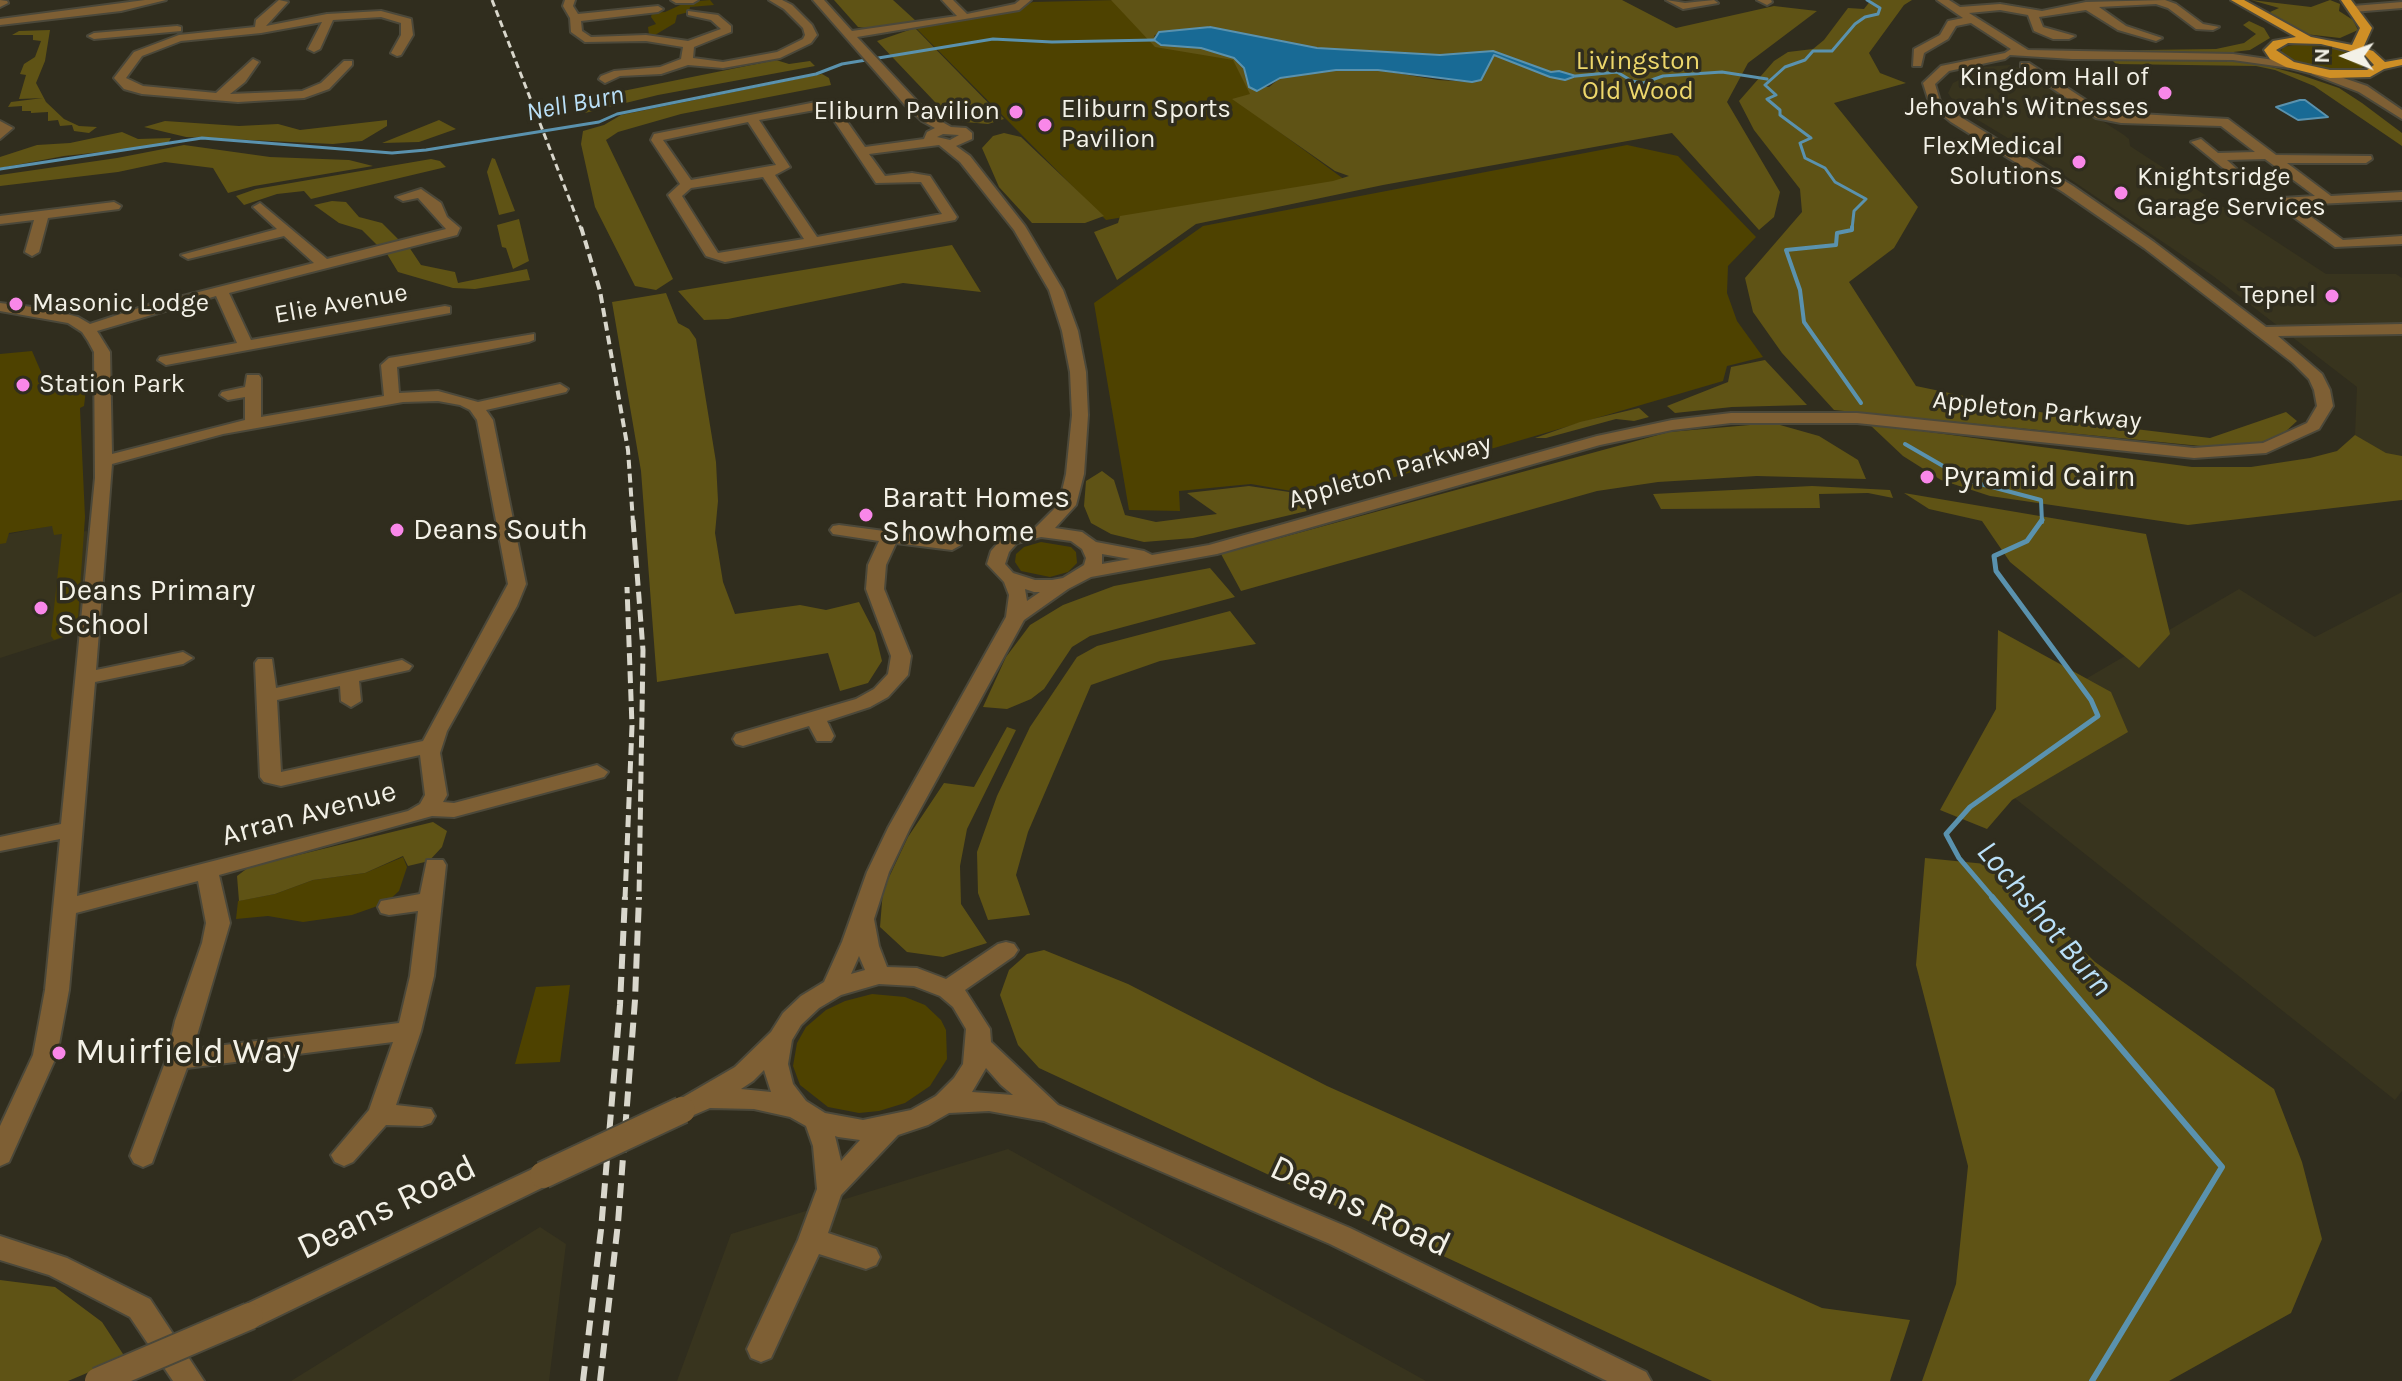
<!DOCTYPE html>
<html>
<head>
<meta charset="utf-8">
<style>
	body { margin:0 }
	#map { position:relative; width:2402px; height:1381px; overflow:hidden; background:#302d1e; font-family:Karla,sans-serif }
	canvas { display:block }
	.north { position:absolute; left:2306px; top:16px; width:80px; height:80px; -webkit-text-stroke:6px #302d1e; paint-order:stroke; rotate:271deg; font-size:22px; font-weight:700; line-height:32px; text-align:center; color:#f3f1e7 }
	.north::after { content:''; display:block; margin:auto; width:28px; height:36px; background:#f3f1e7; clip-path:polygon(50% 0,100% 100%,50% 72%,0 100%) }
</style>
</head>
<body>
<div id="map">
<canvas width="2402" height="1381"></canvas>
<div class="north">N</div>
</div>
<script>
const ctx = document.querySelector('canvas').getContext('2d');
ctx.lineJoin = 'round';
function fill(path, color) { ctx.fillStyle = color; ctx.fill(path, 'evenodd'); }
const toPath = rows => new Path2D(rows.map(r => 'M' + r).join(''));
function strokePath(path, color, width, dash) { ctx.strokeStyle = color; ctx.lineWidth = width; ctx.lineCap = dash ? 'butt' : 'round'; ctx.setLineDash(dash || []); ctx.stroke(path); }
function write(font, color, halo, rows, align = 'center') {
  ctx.font = font + ' Karla,sans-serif'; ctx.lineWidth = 7; ctx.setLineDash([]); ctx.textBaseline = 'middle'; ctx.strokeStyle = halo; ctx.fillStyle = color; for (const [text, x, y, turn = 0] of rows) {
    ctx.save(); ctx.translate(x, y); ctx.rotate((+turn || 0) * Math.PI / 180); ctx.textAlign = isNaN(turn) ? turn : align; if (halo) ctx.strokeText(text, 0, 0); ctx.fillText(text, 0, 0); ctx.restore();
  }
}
const built = toPath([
	[2009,65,2022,69,2124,135,2129,139,2130,146,2326,274,2396,274,2402,278,2402,463,2355,435,2357,387,2213,276,2021,146,1958,108,1948,93,1953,83,1984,67],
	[58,524,60,534,87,531,87,583,78,633,0,658,0,536],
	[2239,589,2315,637,2402,592,2402,1091,2395,1100,1983,773,2038,707],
	[1008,1149,1426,1381,677,1381,731,1234],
	[540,1227,566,1244,549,1381,291,1381]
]);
const green = toPath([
	[710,0,714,5,690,7,689,12,677,15,675,23,655,35,649,35,648,27,656,24,651,17,652,13,665,12,687,2],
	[1117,0,1156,46,1235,59,1254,95,1236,100,1345,180,1106,220,916,28,1014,9,1033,2],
	[2299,44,2347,50,2367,63,2360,69,2329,71,2292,62,2280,54,2283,47],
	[1627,145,1678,156,1756,237,1728,266,1727,293,1737,321,1763,357,1727,366,1723,381,1306,503,1297,492,1251,484,1179,491,1180,511,1129,510,1094,303,1203,226],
	[32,351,48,388,87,382,84,406,80,408,85,517,77,632,54,640,51,636,62,534,54,535,52,526,9,533,6,543,0,544,0,354],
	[1041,542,1071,547,1076,552,1077,563,1068,572,1050,577,1021,571,1015,562,1016,554,1024,547],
	[403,857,407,867,399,891,386,903,352,915,303,922,268,916,236,919,238,901,275,894,313,880,365,873],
	[570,985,560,1062,515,1064,536,987],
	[872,994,905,997,925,1005,941,1020,946,1030,947,1059,930,1086,905,1103,879,1111,859,1113,828,1107,800,1085,793,1066,797,1043,806,1027,826,1010,845,1001]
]);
const forest = toPath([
	[834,0,893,0,916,21,874,29,858,27],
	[1111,0,1622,0,1676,28,1774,6,1817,11,1748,63,1727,102,1780,192,1774,217,1759,230,1672,133,1383,185,1196,224,1117,280,1094,232,1118,223,1120,216,1333,181,1349,176,1335,171,1232,99,1250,94,1233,60,1155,47],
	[1210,27,1317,48,1440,55,1493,51,1552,72,1560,71,1575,76,1550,75,1494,55,1481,79,1472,82,1438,80,1378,70,1336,70,1295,74,1280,78,1269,87,1249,87,1244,67,1234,58,1201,48,1161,45,1154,36,1160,32],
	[1871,0,1912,0,1904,5,1869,53,1880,73,1906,83,1834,103,1918,207,1894,248,1849,282,1916,386,2102,425,2210,438,2286,412,2297,421,2283,434,2254,445,2221,448,1834,410,1782,353,1753,312,1745,278,1802,212,1800,189,1754,130,1739,101,1774,61,1788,52,1813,49,1824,40,1848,8,1864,9],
	[2251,0,2311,7,2330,0,2340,4,2339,11,2353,20,2358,30,2340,38,2305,34,2277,19,2270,12,2279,8],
	[2249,21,2264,28,2270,38,2250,50,2225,53,2085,54,2076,51,2216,49,2244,43,2256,34,2243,25],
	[915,28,1004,119,988,124,953,121,877,41],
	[50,30,45,61,36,83,46,102,64,119,79,126,97,127,89,133,74,131,72,125,60,126,58,120,48,121,48,112,31,113,31,111,22,111,22,106,8,107,11,102,43,98,19,99,26,75,20,74,24,64,35,57,41,41,33,40,33,35,12,35,19,31],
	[2111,59,2252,62,2298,74,2339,88,2362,103,2402,133,2402,146,2314,86,2275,70,2256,66,2116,64],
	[776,60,789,64,810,61,815,66,658,95,585,113,576,97,608,94],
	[822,74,829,78,831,85,681,114,618,132,606,140,673,279,656,290,635,286,595,207,581,144,583,131,604,125,621,115],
	[387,120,387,126,362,141,333,144,186,137,144,127,165,121,239,126,278,124,300,130],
	[439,120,456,129,419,142,382,143],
	[122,132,138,139,171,138,167,145,64,156,0,168,0,157,37,145,70,143],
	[1004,133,1021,137,1104,216,1085,223,1032,223,999,187,982,148,993,136],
	[184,145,270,157,349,160,373,166,254,186,228,193,213,168,165,162,118,172,0,186,0,175,117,158],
	[492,158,495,159,515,211,499,215,487,172],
	[431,159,440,161,446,167,311,199,304,191,277,194,244,205,236,196,256,189],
	[332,201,346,202,359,217,382,223,400,241,379,247,362,230,339,223,314,205],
	[519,219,529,261,513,269,506,248,502,247,497,225],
	[952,245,981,292,903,283,728,319,704,320,678,291],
	[409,247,421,265,455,272,458,283,527,269,530,280,475,289,453,288,398,272,387,254],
	[666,293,678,323,689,329,696,339,716,462,718,501,715,533,723,582,735,614,800,605,826,610,859,602,875,633,882,661,868,683,840,691,828,653,657,682,641,471,612,302],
	[1765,360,1807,405,1732,407,1675,413,1667,406,1728,382,1731,367],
	[1639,408,1649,417,1634,421,1616,419,1546,438,1535,438,1580,422],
	[1773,423,1819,436,1858,460,1866,479,1757,476,1658,482,1597,491,1241,591,1221,554,1669,432],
	[1869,424,2192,467,2251,467,2310,458,2337,451,2355,435,2386,453,2402,456,2402,500,2188,525,1990,496,1941,480,1903,456],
	[1102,471,1114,480,1125,515,1156,522,1217,514,1187,493,1249,486,1296,493,1307,511,1193,538,1144,542,1111,534,1091,523,1084,506,1086,481],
	[1812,486,1890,490,1893,498,1868,493,1819,494,1820,508,1661,509,1653,494],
	[1904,493,2146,534,2170,634,2139,668,2010,562,1982,521,1929,509],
	[1210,568,1235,597,1090,636,1072,647,1044,689,1031,699,1007,709,983,707,1006,657,1030,625,1063,605,1114,586],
	[1230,611,1256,644,1160,661,1091,685,1028,832,1016,875,1030,915,988,920,978,893,977,852,997,796,1030,727,1077,657,1097,646],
	[1998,630,2111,692,2128,732,2012,800,1987,829,1940,810,1996,709],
	[1007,727,1016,730,967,829,960,866,961,904,987,943,943,957,907,952,880,927,883,890,908,837,944,783,974,787],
	[433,822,447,831,442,847,429,861,408,866,403,856,365,873,313,880,275,894,239,901,237,876,249,867],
	[1925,858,1996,865,2095,962,2274,1089,2302,1162,2322,1239,2291,1313,2169,1381,1922,1381,1956,1284,1968,1166,1916,965],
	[1044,950,1128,984,1327,1086,1822,1308,1910,1320,1890,1381,1712,1381,1039,1068,1018,1045,1000,995,1009,970,1027,954],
	[0,1280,55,1287,102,1322,125,1357,68,1381,0,1381]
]);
const water = toPath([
	[1210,27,1317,48,1440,55,1493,51,1551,72,1559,71,1576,76,1565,80,1550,77,1494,55,1481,80,1472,82,1378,70,1336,70,1280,78,1257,91,1249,87,1244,68,1234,58,1201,48,1161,45,1154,40,1159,32,1210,27],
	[2300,100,2305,100,2328,117,2298,120,2276,107,2300,100]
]);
const streamFar3 = toPath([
	[1576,76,1617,72,1632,81,1643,83,1663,76,1722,72,1767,79],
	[0,169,202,138,392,153,426,150,599,122,617,114,816,74,842,64,993,39,1052,42,1154,40],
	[1852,229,1854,211,1866,199,1835,182,1825,168,1805,158,1800,143,1811,138,1780,115,1780,110,1767,99,1776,95,1765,85,1785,67,1805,60,1813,51,1832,51,1855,24,1865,17,1878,14,1880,8,1867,0]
]);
const streamFar2 = toPath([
	[1852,227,1852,230,1837,233,1836,245,1786,250,1800,290,1804,322,1861,403],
	[1905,444,1969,481,2041,500,2042,522]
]);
const streamFar1 = toPath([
	[1994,899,1959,858,1946,834,1970,807,2098,716,2091,700,1996,571,1994,556,2027,541,2042,520]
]);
const stream = toPath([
	[1992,897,2222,1167,2092,1381]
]);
const minor = toPath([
	[0,0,7,1,8,3,0,7,0,0],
	[145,0,166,0,121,11,0,25,0,19,145,0],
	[279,0,288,2,266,26,327,14,381,11,411,19,413,35,401,55,397,56,391,53,401,35,401,23,381,17,333,20,320,49,314,52,308,49,322,22,261,33,181,41,142,56,126,78,143,86,216,93,253,59,259,62,245,82,230,94,280,92,302,91,321,83,344,61,352,61,352,65,329,89,304,98,238,102,142,94,124,89,114,78,134,52,179,35,255,27,256,20,279,0],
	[565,0,575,0,573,6,578,14,658,6,663,9,658,12,581,21,582,31,591,37,646,35,688,41,721,29,711,20,688,15,688,11,718,15,731,26,731,32,694,47,693,58,723,62,777,52,803,39,805,35,803,28,784,9,769,0,782,0,792,5,812,25,817,35,811,43,780,58,723,68,688,65,661,74,620,76,605,83,599,79,601,76,614,71,660,67,681,59,683,47,646,41,585,42,571,32,570,18,563,6,565,0],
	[671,0,698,0,693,3,676,3,671,0],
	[813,0,824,0,852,31,957,16,942,0,953,0,967,14,1015,4,1020,0,1031,0,1019,10,857,37,930,115,951,127,966,128,972,133,972,139,956,146,970,156,1025,226,1063,290,1078,331,1086,372,1088,415,1084,474,1076,505,1055,528,1082,532,1096,542,1144,551,1152,555,1209,545,1597,436,1672,420,1731,413,1857,413,2194,448,2263,443,2307,423,2317,406,2314,390,2309,379,2293,363,2144,248,2063,192,1951,122,1930,105,1923,83,1941,66,2005,53,2011,49,1971,23,1956,26,1948,39,1924,53,1921,66,1913,66,1914,49,1940,35,1948,21,1963,18,1937,0,1949,0,1960,7,2000,4,2042,11,2086,2,2165,0,2176,4,2203,24,2219,27,2213,30,2196,29,2168,8,2156,4,2099,7,2126,26,2162,38,2156,41,2118,30,2086,10,2039,17,2043,27,2075,36,2069,39,2053,39,2034,31,2028,15,2000,10,1969,13,2028,50,2233,54,2294,63,2294,67,2290,68,2233,60,2072,59,2010,55,2005,59,1949,71,1935,84,1940,101,1959,116,2073,186,2154,242,2266,327,2402,324,2402,334,2278,336,2322,374,2330,390,2333,406,2319,429,2266,453,2194,458,1857,423,1731,423,1672,430,1600,445,1217,554,1091,577,1068,589,1024,620,910,828,889,872,874,919,879,946,887,967,917,968,946,979,998,944,1006,942,1014,944,1018,950,1014,956,965,990,990,1029,991,1042,1058,1105,1350,1228,1646,1372,1651,1381,1607,1381,1330,1244,1044,1121,989,1111,949,1113,928,1125,898,1135,841,1195,828,1233,876,1249,880,1257,876,1265,866,1269,819,1254,771,1358,761,1362,751,1358,747,1349,798,1240,817,1189,813,1146,806,1126,790,1117,754,1109,710,1108,682,1120,673,1117,669,1110,673,1103,735,1067,771,1032,783,1013,801,996,824,982,842,942,867,872,888,828,1006,617,1009,595,1004,582,987,564,991,551,1005,535,1035,528,1059,504,1066,474,1072,415,1070,372,1062,331,1049,290,1014,230,960,162,939,145,869,154,885,176,912,173,930,176,957,217,955,220,725,262,706,256,668,195,680,184,651,140,654,134,816,102,841,113,865,147,924,139,927,132,935,128,922,121,904,104,813,0],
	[815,110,833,119,876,183,921,182,942,214,817,237,775,175,790,167,759,120,815,110],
	[748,122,776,165,691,180,663,140,748,122],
	[943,134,959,135,950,140,937,137,943,134],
	[763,177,804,239,718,253,682,196,691,188,763,177],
	[1041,537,1071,541,1082,549,1086,558,1084,565,1063,578,1052,580,1035,580,1013,573,1005,564,1009,552,1017,543,1041,537],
	[1102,554,1130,559,1102,564,1102,554],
	[1025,589,1034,592,1040,592,1027,601,1025,589],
	[859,956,865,970,851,974,859,956],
	[879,984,914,986,940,996,953,1007,966,1029,963,1064,954,1078,936,1096,911,1110,863,1120,825,1113,806,1101,793,1084,788,1064,792,1040,801,1025,819,1008,841,995,879,984],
	[986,1068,1001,1085,1013,1095,972,1092,986,1068],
	[764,1070,771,1092,741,1089,753,1081,764,1070],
	[835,1136,838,1137,860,1140,841,1161,835,1136],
	[1666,0,1685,3,1714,0,1718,3,1683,9,1666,0],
	[1757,0,1771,0,1772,2,1767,5,1757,0],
	[2402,2,2402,8,2353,12,2348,9,2353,6,2402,2],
	[177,26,181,27,181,31,94,39,88,36,94,33,177,26],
	[2021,63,2029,63,2104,112,2228,119,2276,155,2371,156,2372,159,2366,163,2287,163,2331,196,2402,192,2402,200,2295,205,2343,240,2402,236,2402,244,2335,247,2277,205,2275,202,2282,198,2315,196,2265,159,2227,160,2241,173,2234,177,2191,142,2201,139,2218,153,2255,152,2221,126,2121,123,2096,118,2021,67,2021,63],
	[2312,70,2320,70,2367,86,2402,110,2402,119,2359,92,2312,74,2312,70],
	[0,121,13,128,0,139,0,121],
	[421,189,441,203,447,217,460,228,457,235,229,293,251,340,445,306,450,307,450,313,166,365,158,360,160,357,237,343,216,296,97,331,110,352,112,454,245,420,245,397,228,400,220,395,222,392,245,387,247,375,259,375,261,378,261,417,384,396,381,365,389,358,534,334,534,340,529,342,397,367,399,393,438,391,478,402,560,384,568,389,566,392,486,410,493,420,526,584,517,606,447,731,440,753,447,795,443,802,454,803,597,765,608,772,604,777,454,817,432,816,219,875,230,923,193,1049,399,1023,410,976,418,911,389,915,381,913,378,907,381,901,420,894,427,860,443,860,446,865,434,976,421,1031,396,1105,431,1109,435,1116,431,1123,422,1126,386,1125,353,1162,344,1166,335,1162,331,1155,369,1110,393,1042,187,1068,152,1163,143,1167,134,1163,130,1156,166,1060,175,1021,202,943,206,923,198,881,76,913,69,990,57,1055,9,1162,0,1166,0,1126,33,1055,45,990,60,839,0,851,0,837,61,824,95,478,94,352,88,341,82,332,68,323,0,311,0,303,48,309,78,317,90,324,151,304,314,263,284,236,188,259,181,255,277,229,253,207,260,203,327,259,446,229,418,198,403,201,396,197,421,189],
	[438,401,460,405,470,410,477,420,508,584,423,741,281,772,277,700,340,686,341,701,351,707,361,701,359,681,409,670,412,666,402,660,276,688,272,659,258,659,255,663,260,777,264,782,281,786,420,755,425,795,420,804,408,811,77,896,95,682,183,664,193,658,183,652,96,670,112,464,223,434,403,402,438,401],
	[114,202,121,206,119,209,48,218,39,252,32,256,25,252,34,220,0,224,0,216,114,202],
	[839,525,952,540,961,545,952,550,896,543,886,565,884,589,911,656,908,675,888,697,870,707,827,721,834,736,831,741,817,741,809,726,743,746,736,744,733,739,736,734,856,699,874,689,888,674,891,656,866,589,868,565,879,541,833,534,830,530,833,526,839,525],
	[543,1164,552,1167,556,1175,552,1183,260,1325,250,1328,240,1325,236,1316,240,1307,543,1164],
	[0,1236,67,1258,150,1299,204,1381,173,1381,130,1317,49,1275,0,1260,0,1236]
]);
const major = toPath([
	[2231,0,2244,0,2311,37,2352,45,2360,28,2341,0,2351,0,2372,28,2363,48,2373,51,2385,62,2402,59,2402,65,2384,69,2370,77,2330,78,2286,67,2270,59,2264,50,2273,41,2296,37,2231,0],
	[2288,43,2321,44,2365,55,2374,65,2367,70,2330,70,2294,62,2276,50,2288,43]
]);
const railFar3 = toPath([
	[492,0,581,229]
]);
const railFar2 = toPath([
	[581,227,600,291,628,450,633,522]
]);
const railFar1 = toPath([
	[633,520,643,650,639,899],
	[625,899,632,726,627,587]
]);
const rail = toPath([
	[583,1381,601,1230,620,1005,625,897],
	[600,1381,618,1223,635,1000,639,897]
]);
const minorBridge = toPath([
	[543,1175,682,1110],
	[98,1381,250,1316]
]);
const markers = [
	[2165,93,8,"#f987e9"],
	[1016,112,8,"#f987e9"],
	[1045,125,8,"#f987e9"],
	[2079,162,8,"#f987e9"],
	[2121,193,8,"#f987e9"],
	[2332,296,8,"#f987e9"],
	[16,304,8,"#f987e9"],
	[23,385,8,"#f987e9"],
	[1927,477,8,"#f987e9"],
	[866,515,8,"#f987e9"],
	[397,530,8,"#f987e9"],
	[41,608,8,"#f987e9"],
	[59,1053,8,"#f987e9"]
];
const farParknames = [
	["Livingston",1638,62],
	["Old Wood",1638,92]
];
const farPoinames = [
	["Kingdom Hall of",2149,78],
	["Jehovah's Witnesses",2149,108],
	["Eliburn Sports",1061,110,"left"],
	["Pavilion",1061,140,"left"],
	["Eliburn Pavilion",1000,112],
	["FlexMedical",2063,147],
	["Solutions",2063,177],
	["Knightsridge",2137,178,"left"],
	["Garage Services",2137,208,"left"],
	["Tepnel",2316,296],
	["Masonic Lodge",32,304,"left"],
	["Station Park",39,385,"left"]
];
const farWaternames = [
	["Nell Burn",575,104,-11]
];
const farStreetnames = [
	["Elie Avenue",341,304,-10],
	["Appleton Parkway",2037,411,6],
	["Appleton Parkway",1390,472,-16]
];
const poiNames = [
	["Pyramid Cairn",1943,477],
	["Baratt Homes",882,498],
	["Showhome",882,532],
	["Deans South",413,530],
	["Deans Primary",57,591],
	["School",57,625]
];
const streetNames = [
	["Arran Avenue",309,814,-15]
];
const waterNames = [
	["Lochshot Burn",2044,919,50]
];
const nearPoinames = [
	["Muirfield Way",75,1053]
];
const nearStreetnames = [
	["Deans Road",1360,1207,25],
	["Deans Road",387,1208,-26]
];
fill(built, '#38341e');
fill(green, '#4e4200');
fill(forest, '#5f5315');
fill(water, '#186a95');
strokePath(water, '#5a92ae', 2);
strokePath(streamFar3, '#5a92ae', 3);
strokePath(streamFar2, '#5a92ae', 4);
strokePath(streamFar1, '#5a92ae', 5);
strokePath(stream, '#5a92ae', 6);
strokePath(minor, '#4b483a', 4);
strokePath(major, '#4b483a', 4);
fill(minor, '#7e5f34');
fill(major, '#cf8f25');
strokePath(railFar3, '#d9d7cc', 3, [7, 4]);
strokePath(railFar2, '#d9d7cc', 4, [9, 5]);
strokePath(railFar1, '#d9d7cc', 5, [12, 6]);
strokePath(rail, '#d9d7cc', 6, [15, 8]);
strokePath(minorBridge, '#4b483a', 30, []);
strokePath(minorBridge, '#7e5f34', 26);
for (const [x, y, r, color] of markers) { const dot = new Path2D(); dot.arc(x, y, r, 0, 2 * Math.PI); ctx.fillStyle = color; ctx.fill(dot); strokePath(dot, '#302d1e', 3); }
write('26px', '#edd76b', '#302d1e', farParknames);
write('26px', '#f3f1e7', '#302d1e', farPoinames, 'right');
write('italic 26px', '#bae0f8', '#302d1e', farWaternames);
write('26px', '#f3f1e7', '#302d1e', farStreetnames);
write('30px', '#f3f1e7', '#302d1e', poiNames, 'left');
write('30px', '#f3f1e7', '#302d1e', streetNames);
write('italic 32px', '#bae0f8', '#302d1e', waterNames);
write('36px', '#f3f1e7', '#302d1e', nearPoinames, 'left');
write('36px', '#f3f1e7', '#302d1e', nearStreetnames);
</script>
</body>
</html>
